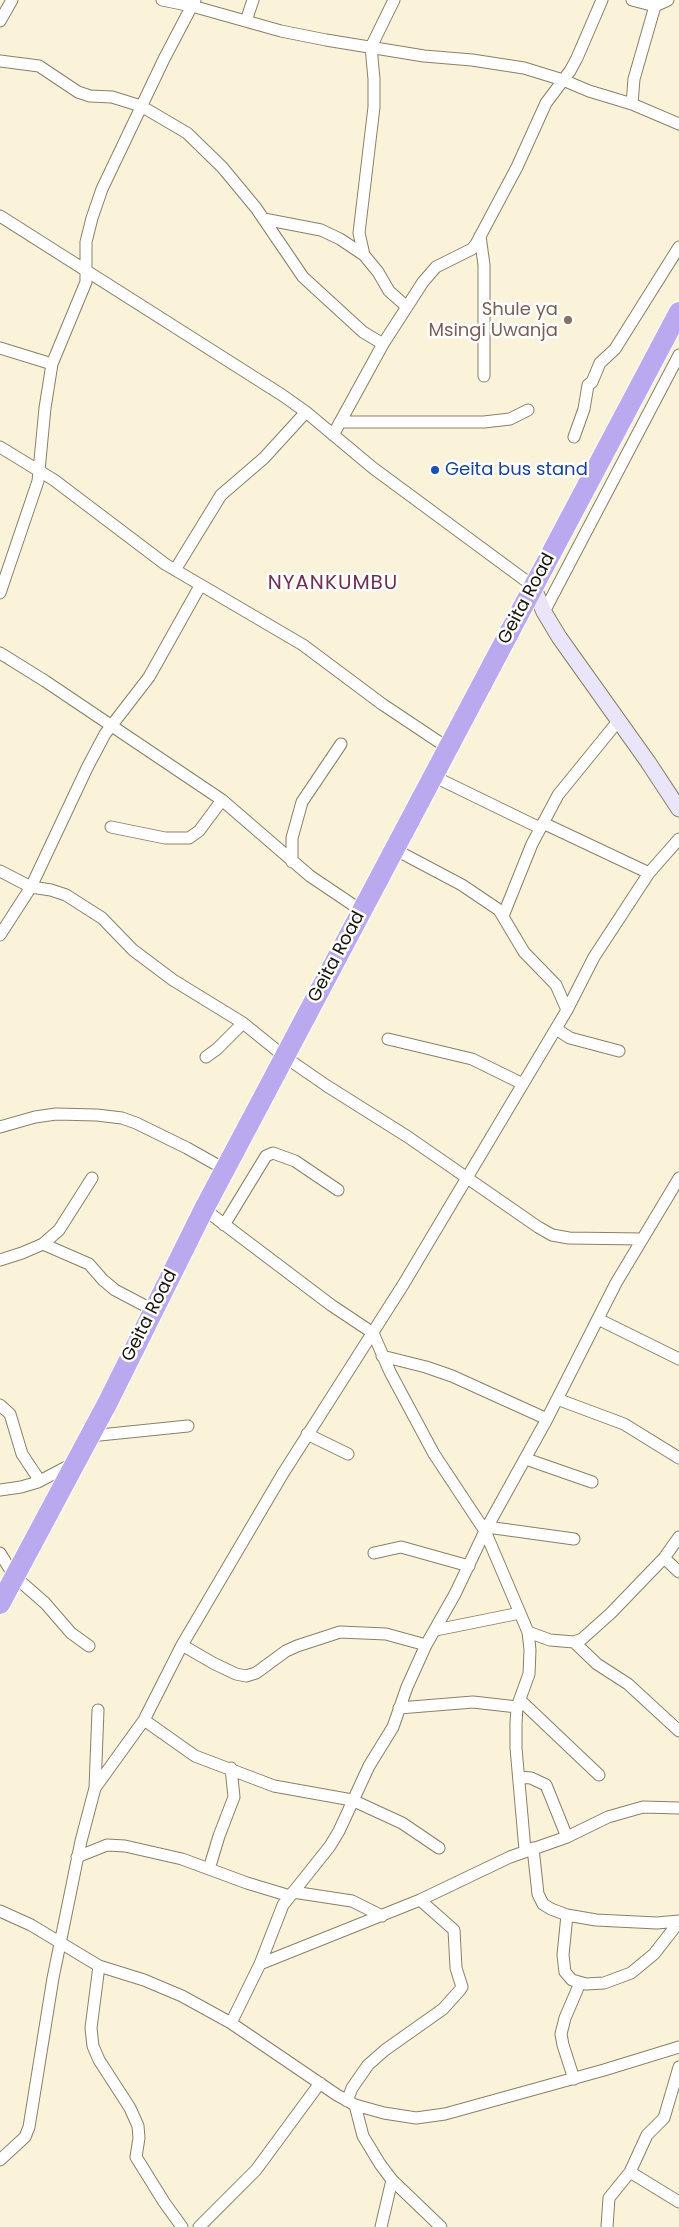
<!DOCTYPE html>
<html>
<head>
<meta charset="utf-8">
<style>
	body { margin:0 }
	canvas { display:block; background:#faf2d9 }
</style>
</head>
<body>
<canvas width="679" height="2227"></canvas>
<script>
const ctx = document.querySelector('canvas').getContext('2d');
ctx.lineJoin = 'round';
const toPath = rows => new Path2D(rows.map(r => 'M' + r).join(''));
function strokePath(path, color, width, dash) { ctx.strokeStyle = color; ctx.lineWidth = width; ctx.lineCap = dash ? 'butt' : 'round'; ctx.setLineDash(dash || []); ctx.stroke(path); }
function write(font, color, halo, rows, align = 'center') {
  ctx.font = font + ' Poppins,sans-serif'; ctx.lineWidth = 5; ctx.setLineDash([]); ctx.textBaseline = 'middle'; ctx.strokeStyle = halo; ctx.fillStyle = color; for (const [text, x, y, turn = 0] of rows) {
    ctx.save(); ctx.translate(x, y); ctx.rotate((+turn || 0) * Math.PI / 180); ctx.textAlign = isNaN(turn) ? turn : align; if (halo) ctx.strokeText(text, 0, 0); ctx.fillText(text, 0, 0); ctx.restore();
  }
}
const street = toPath([
	[162,0,192,6,281,31,326,40,424,56,472,60,524,68,563,80,589,91,632,104,679,124],
	[394,0,371,47,374,79,374,107,359,233,364,255,378,272,389,291,407,307],
	[632,0,655,6,668,0],
	[0,21,12,0],
	[246,21,253,0],
	[0,61,39,66,78,92,90,96,112,97,141,106,187,133,222,167,256,208,303,277,363,332,383,344],
	[632,104,634,79,655,6],
	[0,216,282,395,306,412,373,468,533,586],
	[264,219,321,230,340,239,364,255],
	[480,236,484,265,484,376],
	[0,348,52,364],
	[340,422,484,422,510,419,528,410],
	[333,435,383,344,423,282,436,267,472,249,476,244,517,167,546,103,570,71,577,58,602,0],
	[574,437,584,409,588,385,592,382,600,363,615,349,679,247],
	[0,447,54,480,165,564,303,645,382,704,448,748],
	[175,570,221,495,264,458,306,412],
	[0,593,38,481,45,408,52,364,86,282,86,242,92,218,102,189,164,59,195,0],
	[544,612,679,355],
	[0,653,45,681,222,800,310,876,362,911],
	[433,776,540,828],
	[543,823,649,873],
	[111,827,165,838,189,838,199,831,222,800],
	[394,849,462,885,499,910,524,952,556,985,567,1010],
	[292,862,292,838,302,802,341,744],
	[0,871,31,887,51,890,66,895,102,918,133,950,173,980,243,1023,285,1057,327,1086,408,1137,538,1227,552,1235,569,1238,642,1239],
	[503,916,532,844,558,795,619,720],
	[0,935,31,887,87,768,105,734,149,677,200,586],
	[556,1029,570,1038,619,1051],
	[388,1039,472,1059,523,1084],
	[206,1057,217,1049,243,1023],
	[0,1127,35,1117,56,1114,97,1115,122,1118,136,1123,187,1148,226,1170],
	[204,1209,331,1305,373,1333,390,1372,434,1454,485,1531,528,1632,530,1650,529,1674,517,1707,516,1723,516,1748,525,1850],
	[224,1225,266,1156,273,1153,295,1161,338,1190],
	[43,1244,89,1264,103,1280,115,1290,153,1310],
	[0,1260,22,1253,43,1244,59,1230,92,1178],
	[598,1319,679,1359],
	[382,1356,426,1367,452,1376,547,1419],
	[557,1399,624,1424,679,1458],
	[0,1405,10,1414,22,1454,40,1481],
	[307,1434,348,1454],
	[90,1436,188,1426],
	[526,1459,592,1482],
	[0,1490,21,1487,38,1482,72,1464],
	[487,1527,574,1539],
	[0,1553,14,1576,45,1603,71,1633,89,1646],
	[374,1553,401,1547,469,1566],
	[664,1558,679,1572],
	[436,1630,520,1613],
	[528,1632,550,1640,574,1642,582,1639,611,1613,664,1558,679,1537],
	[574,1642,597,1664,628,1684,679,1731],
	[182,1645,213,1663,236,1674,246,1676,256,1673,286,1651,297,1646,340,1632,386,1634,426,1645],
	[520,1700,599,1775],
	[399,1708,473,1702,517,1707],
	[144,1720,195,1756,274,1786,352,1800,402,1823,439,1848],
	[519,1777,531,1778,546,1785,567,1837],
	[95,1788,144,1720,182,1645,282,1475,403,1285,567,1010,594,957,649,873,679,839],
	[533,1848,538,1894,543,1904,551,1909,567,1915,596,1920,657,1923,679,1921],
	[77,1857,107,1845,125,1846,182,1859,247,1883,290,1896],
	[209,1869,219,1836,234,1797,231,1768],
	[293,1892,352,1901,382,1916],
	[0,1911,31,1925,99,1966,144,1980,182,1996,231,2023,337,2095,355,2105,384,2113,416,2118,445,2114,604,2070,679,2047],
	[567,1915,563,1955,565,1972,572,1980,586,1984,604,1983,631,1973,654,1954,679,1922],
	[260,1964,420,1900,510,1857,567,1837,608,1817,643,1807,679,1808],
	[99,1966,91,2028,93,2046,99,2060,130,2108,138,2126,139,2138,136,2157,164,2202,182,2227],
	[231,2023,260,1964,283,1905,330,1846,339,1831,369,1766,393,1727,407,1687,426,1645,455,1594,485,1531,547,1419,616,1283,679,1178],
	[574,2079,563,2045,561,2034,565,2018,580,1983],
	[347,2101,352,2088,368,2065,385,2050,443,2009,460,1990,462,1987,456,1968,454,1930,420,1900],
	[355,2105,363,2136,380,2164,392,2180,441,2227],
	[0,2160,25,2137,29,2127,53,1978,81,1841,95,1788,98,1710],
	[630,2172,679,2202],
	[199,2227,256,2170,320,2083],
	[381,2227,392,2180],
	[607,2227,609,2198,630,2172,647,2135,664,2118,679,2067]
]);
const secondary = toPath([
	[533,586,544,612,559,637,648,762,679,809]
]);
const highway = toPath([
	[0,1604,108,1402,204,1209,679,312]
]);
const markers = [
	[568,320,5,"#8d6e63"],
	[435,470,5,"#1a4fb4"]
];
const educationNames = [
	["Shule ya",558,310],
	["Msingi Uwanja",558,331]
];
const transitNames = [
	["Geita bus stand",445,470]
];
const streetNames = [
	["Geita Road",527,599,-62],
	["Geita Road",337,957,-62],
	["Geita Road",150,1316,-63]
];
const quarterNames = [
	["NYANKUMBU",333,584]
];
strokePath(street, '#88816a', 13);
strokePath(secondary, '#88816a', 17);
strokePath(highway, '#fff', 22);
strokePath(street, '#fff', 11);
strokePath(secondary, '#ebe5fa', 15);
strokePath(highway, '#bba9ef', 20);
for (const [x, y, r, color] of markers) { const dot = new Path2D(); dot.arc(x, y, r, 0, 2 * Math.PI); ctx.fillStyle = color; ctx.fill(dot); strokePath(dot, '#fff', 2); }
write('18px', '#785e54', '#fff', educationNames, 'right');
write('18px', '#164399', '#fff', transitNames, 'left');
write('18px', '#17140b', '#fff', streetNames);
ctx.letterSpacing = '1px';
write('20px', '#6e3055', '#fff', quarterNames);
ctx.letterSpacing = '0px';
</script>
</body>
</html>
